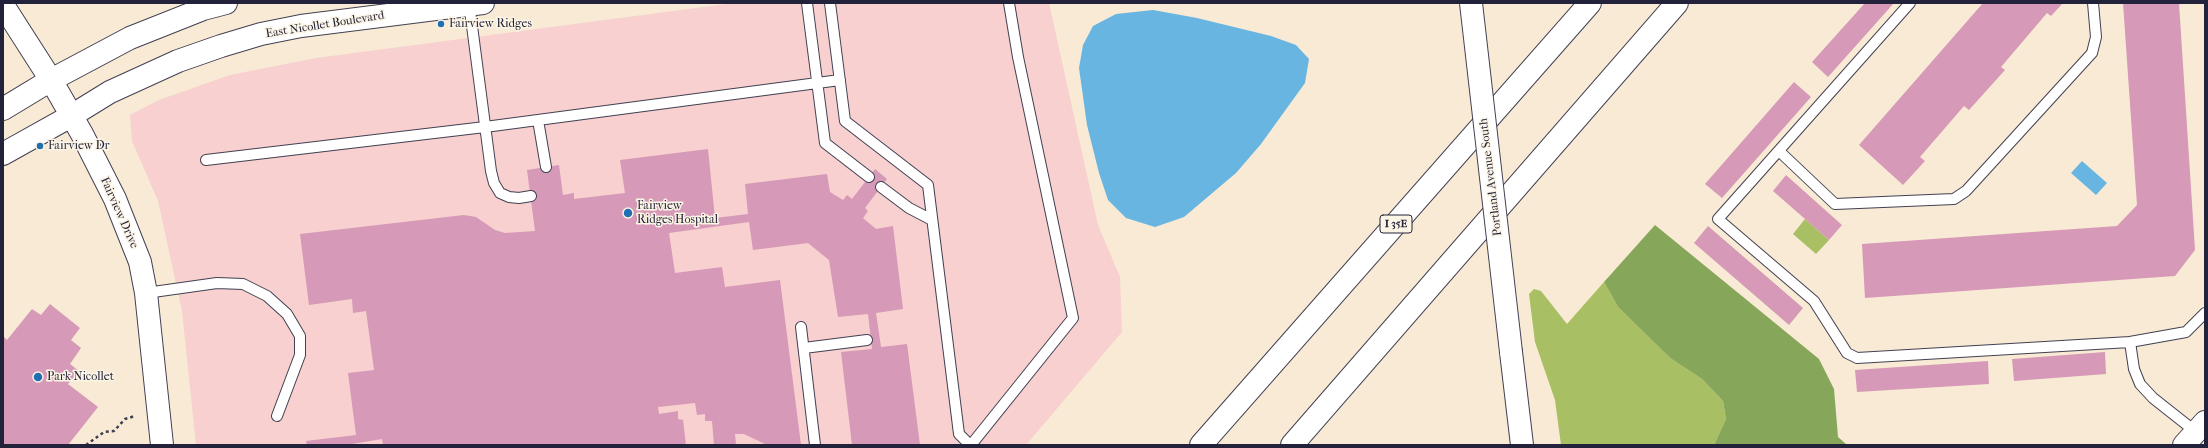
<!DOCTYPE html>
<html>
<head>
<meta charset="utf-8">
<style>
	body { margin:0 }
	#map { position:relative; width:2208px; height:448px; overflow:hidden; background:#f8ead4; font-family:"IM FELL French Canon",serif }
	canvas { display:block }
	.frame { position:absolute; inset:0; border:4px solid #22223b; pointer-events:none }
</style>
</head>
<body>
<div id="map">
<canvas width="2208" height="448"></canvas>
<div class="frame"></div>
</div>
<script>
const ctx = document.querySelector('canvas').getContext('2d');
ctx.lineJoin = 'round';
function fill(path, color) { ctx.fillStyle = color; ctx.fill(path, 'evenodd'); }
const toPath = rows => new Path2D(rows.map(r => 'M' + r).join(''));
function strokePath(path, color, width, dash) { ctx.strokeStyle = color; ctx.lineWidth = width; ctx.lineCap = dash ? 'butt' : 'round'; ctx.setLineDash(dash || []); ctx.stroke(path); }
function write(font, color, halo, rows, align = 'center') {
  ctx.font = font + ' "IM FELL French Canon",serif'; ctx.lineWidth = 3; ctx.setLineDash([]); ctx.textBaseline = 'middle'; ctx.strokeStyle = halo; ctx.fillStyle = color; for (const [text, x, y, turn = 0] of rows) {
    ctx.save(); ctx.translate(x, y); ctx.rotate((+turn || 0) * Math.PI / 180); ctx.textAlign = isNaN(turn) ? turn : align; if (halo) ctx.strokeText(text, 0, 0); ctx.fillText(text, 0, 0); ctx.restore();
  }
}
const built = toPath([
	[734,3,1049,3,1098,225,1120,277,1122,332,1026,445,196,445,182,311,158,201,132,141,130,115,159,100,230,75,316,58]
]);
const green = toPath([
	[1805,219,1829,240,1816,254,1793,234],
	[1604,282,1618,307,1670,358,1702,379,1723,401,1726,419,1714,445,1561,445,1555,400,1535,342,1529,294,1534,289,1541,291,1567,324]
]);
const forest = toPath([
	[1655,225,1819,359,1834,389,1838,437,1846,444,1858,445,1714,445,1726,419,1723,401,1702,379,1670,358,1618,307,1604,282]
]);
const water = toPath([
	[1153,10,1197,18,1271,36,1296,45,1309,59,1305,83,1261,144,1236,173,1184,217,1155,227,1126,218,1108,200,1099,173,1087,125,1079,68,1083,45,1093,26,1116,14],
	[2082,161,2107,183,2096,195,2071,173]
]);
const building = toPath([
	[1865,3,1894,3,1828,77,1812,62],
	[1983,3,2063,3,2051,16,2047,13,2001,67,2005,70,1969,110,1964,106,1920,157,1925,161,1903,185,1859,145],
	[2123,3,2179,3,2195,250,2175,276,1865,298,1862,244,2117,226,2137,205],
	[1794,82,1811,97,1722,198,1705,184],
	[708,149,715,218,748,214,745,184,827,174,830,192,843,200,847,195,852,199,875,169,887,179,865,208,868,211,863,218,876,229,893,226,903,309,876,313,881,347,907,344,920,445,852,445,841,352,872,349,868,314,838,317,829,260,808,243,753,250,749,222,669,233,675,273,722,267,725,287,780,280,801,445,767,445,744,434,735,434,736,445,714,445,712,421,705,421,705,414,697,415,695,403,658,407,659,414,678,411,678,419,683,420,686,445,383,445,382,439,346,445,307,445,306,441,356,435,348,373,374,370,366,311,353,313,352,299,309,305,300,234,464,215,476,217,495,230,505,233,535,231,527,170,559,165,563,195,574,193,574,199,625,193,620,160],
	[1786,175,1842,225,1829,240,1773,191],
	[1708,226,1803,308,1789,325,1694,243],
	[50,304,80,328,71,340,81,348,70,364,79,371,68,384,98,407,68,445,3,445,3,336,7,340,32,309,41,315],
	[2105,352,2106,374,2014,381,2012,359],
	[1988,361,1989,384,1857,392,1855,370]
]);
const path = toPath([
	[86,445,104,432,114,431,125,419,135,416]
]);
const lane = toPath([
	[469,3,491,171,494,183,500,193,509,197,519,198,531,196],
	[807,3,825,143,869,177],
	[830,3,845,121,928,185,959,434,970,445],
	[1910,3,1718,219,1814,301,1847,353,1857,358,2130,342,2134,369,2140,384,2153,398,2196,432],
	[538,120,546,167],
	[1779,151,1835,204,1954,199,1966,191,2092,53,2096,37,2093,3],
	[206,160,485,127,840,80],
	[881,187,909,208,932,220],
	[146,293,217,283,243,284,267,296,287,314,300,336,300,355,277,416],
	[801,327,815,445],
	[2130,342,2186,332,2205,313],
	[804,348,867,340],
	[971,445,1073,318,1018,57,1009,3]
]);
const secondary = toPath([
	[3,5,51,80,82,134,115,199,140,262,146,293,162,445],
	[3,109,51,80,130,38,203,9,226,3],
	[3,154,71,116,110,92,178,61,221,46,261,34,301,26,483,3],
	[1511,352,1522,445],
	[2184,445,2205,422]
]);
const highway = toPath([
	[1201,445,1590,3],
	[1292,445,1677,3]
]);
const secondaryBridge = toPath([
	[1471,3,1511,352]
]);
const markers = [
	[441,24,4,"#1f6fb2"],
	[40,146,4,"#1f6fb2"],
	[628,213,5,"#1f6fb2"],
	[38,377,5,"#1f6fb2"]
];
const shields = [
	[1396,224,32]
];
const shieldNames = [
	["I 35E",1396,224]
];
const poiNames = [
	["Fairview Ridges",449,24],
	["Fairview Dr",48,146],
	["Fairview",637,206],
	["Ridges Hospital",637,220],
	["Park Nicollet",47,377]
];
const streetNames = [
	["East Nicollet Boulevard",325,25,-9],
	["Portland Avenue South",1491,177,-97],
	["Fairview Drive",119,213,66]
];
fill(built, '#f7d0cf');
fill(green, '#a8bf64');
fill(forest, '#86a65a');
fill(water, '#68b5e2');
fill(building, '#d699b7');
strokePath(lane, '#424052', 12);
strokePath(secondary, '#424052', 24);
strokePath(highway, '#424052', 24);
strokePath(path, '#424052', 2.5, [3, 3]);
strokePath(lane, '#fff', 10);
strokePath(secondary, '#fff', 22);
strokePath(highway, '#fff', 22);
strokePath(secondaryBridge, '#424052', 24, []);
strokePath(secondaryBridge, '#fff', 22);
for (const [x, y, r, color] of markers) { const dot = new Path2D(); dot.arc(x, y, r, 0, 2 * Math.PI); ctx.fillStyle = color; ctx.fill(dot); strokePath(dot, '#fcf5e5', 1.5); }
for (const [x, y, w] of shields) { const box = new Path2D(); box.roundRect(x - w / 2, y - 9, w, 18, 3); ctx.fillStyle = '#fcf5e5'; ctx.fill(box); strokePath(box, '#22223b', 1); }
write('bold 11px', '#22223b', null, shieldNames);
write('12px', '#22223b', '#fcf5e5', poiNames, 'left');
write('12px', '#22223b', '#fcf5e5', streetNames);
</script>
</body>
</html>
